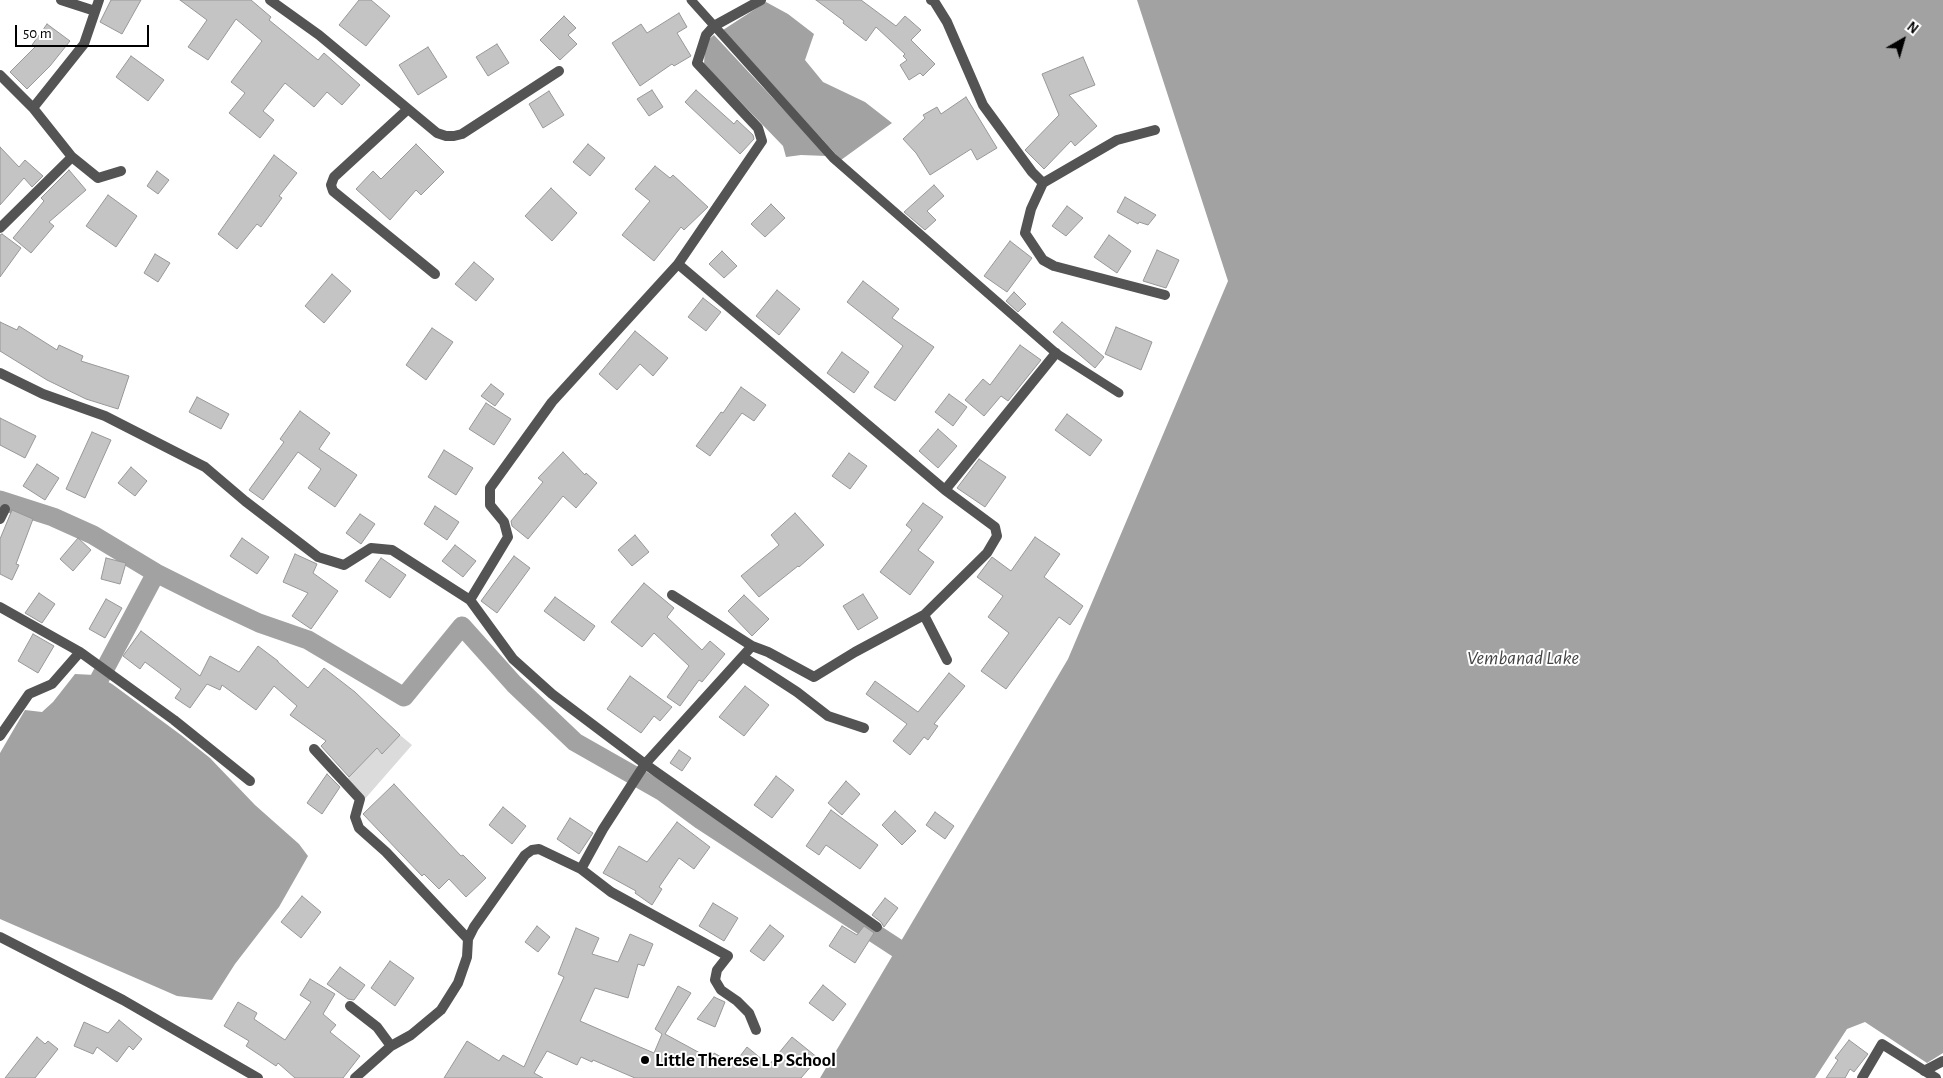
<!DOCTYPE html>
<html>
<head>
<meta charset="utf-8">
<style>
	body { margin:0 }
	#map { position:relative; width:1943px; height:1078px; overflow:hidden; background:#fff; font-family:"Alegreya Sans",sans-serif }
	canvas { display:block }
	.north { position:absolute; left:1878px; top:15px; width:50px; height:50px; -webkit-text-stroke:4px #fff; paint-order:stroke; rotate:38deg; font-size:14px; font-weight:700; line-height:20px; text-align:center; color:#000 }
	.north::after { content:''; display:block; margin:auto; width:18px; height:22px; background:#000; clip-path:polygon(50% 0,100% 100%,50% 72%,0 100%) }
	.scale { position:absolute; left:15px; top:25px; width:134px; height:22px; box-sizing:border-box; border:2px solid #000; border-top:0; padding-left:6px; font-size:15px; line-height:18px; white-space:nowrap; color:#000; -webkit-text-stroke:4px #fff; paint-order:stroke }
</style>
</head>
<body>
<div id="map">
<canvas width="1943" height="1078"></canvas>
<div class="north">N</div>
<div class="scale">50 m</div>
</div>
<script>
const ctx = document.querySelector('canvas').getContext('2d');
ctx.lineJoin = 'round';
function fill(path, color) { ctx.fillStyle = color; ctx.fill(path, 'evenodd'); }
const toPath = rows => new Path2D(rows.map(r => 'M' + r).join(''));
function strokePath(path, color, width, dash) { ctx.strokeStyle = color; ctx.lineWidth = width; ctx.lineCap = dash ? 'butt' : 'round'; ctx.setLineDash(dash || []); ctx.stroke(path); }
function write(font, color, halo, rows, align = 'center') {
  ctx.font = font + ' "Alegreya Sans",sans-serif'; ctx.lineWidth = 4; ctx.setLineDash([]); ctx.textBaseline = 'middle'; ctx.strokeStyle = halo; ctx.fillStyle = color; for (const [text, x, y, turn = 0] of rows) {
    ctx.save(); ctx.translate(x, y); ctx.rotate((+turn || 0) * Math.PI / 180); ctx.textAlign = isNaN(turn) ? turn : align; if (halo) ctx.strokeText(text, 0, 0); ctx.fillText(text, 0, 0); ctx.restore();
  }
}
const green = toPath([
	[400,735,412,745,364,800,348,778,363,762,367,739,382,754]
]);
const water = toPath([
	[1137,0,1943,0,1943,1053,1927,1063,1865,1022,1847,1029,1815,1078,820,1078,1068,659,1228,281],
	[766,2,788,14,814,34,805,60,823,82,865,102,892,123,841,160,723,30],
	[714,35,827,156,801,155,786,157,783,146,704,64,705,47,708,40],
	[75,674,95,675,112,684,181,735,210,758,255,805,299,844,308,856,279,907,235,964,212,1000,177,996,0,919,0,753,25,710,42,712,53,702]
]);
const canal = toPath([
	[0,500,53,517,93,535,156,573,212,601,259,623,308,640,404,697,462,626,514,684,575,742,663,792,701,820,897,948],
	[100,678,156,573]
]);
const building = toPath([
	[111,0,141,0,122,34,100,22,111,0],
	[180,0,251,0,271,17,269,20,318,60,324,53,360,85,342,105,327,92,314,107,285,83,263,111,274,120,260,138,229,113,245,93,231,82,262,41,236,19,208,60,188,47,207,20,180,0],
	[359,0,371,0,390,16,366,46,339,25,359,0],
	[816,0,861,0,896,26,905,16,921,30,911,40,935,64,923,76,920,73,909,80,900,65,907,60,903,56,905,54,876,27,866,41,843,23,844,21,816,0],
	[679,13,687,27,677,33,691,56,674,66,672,64,640,86,612,43,641,24,647,33,679,13],
	[564,16,576,28,568,35,577,44,560,60,540,40,564,16],
	[47,24,70,41,50,66,27,89,10,72,35,47,32,45,47,24],
	[497,44,509,63,488,76,476,57,497,44],
	[428,47,447,77,418,95,399,65,428,47],
	[131,56,164,80,148,101,116,77,131,56],
	[1083,57,1095,85,1069,95,1097,126,1075,146,1071,141,1044,169,1025,150,1059,115,1042,74,1083,57],
	[652,90,663,107,649,116,637,99,652,90],
	[696,90,734,124,737,120,753,135,754,139,740,154,685,102,696,90],
	[549,91,564,115,543,128,529,104,549,91],
	[966,97,997,148,977,160,971,149,930,175,916,153,903,139,925,118,923,115,937,107,941,114,966,97],
	[416,144,444,172,421,195,416,190,390,220,356,189,373,171,381,179,416,144],
	[588,144,605,158,590,176,573,162,588,144],
	[0,147,19,167,25,160,43,176,32,187,24,178,0,205,0,147],
	[274,155,297,173,279,196,282,198,261,227,257,224,237,249,218,234,274,155],
	[655,166,670,178,673,175,708,207,684,230,681,227,654,261,622,235,650,201,635,189,655,166],
	[69,170,86,190,49,222,54,226,31,253,13,238,44,201,41,198,69,170],
	[157,171,169,180,158,194,147,186,157,171],
	[934,185,944,196,927,211,936,220,925,230,904,212,934,185],
	[551,188,577,213,552,241,525,216,551,188],
	[108,195,137,216,116,247,86,226,108,195],
	[1125,197,1156,215,1148,225,1139,222,1138,224,1117,212,1125,197],
	[771,204,785,218,765,237,751,224,771,204],
	[1067,206,1083,218,1066,236,1052,226,1067,206],
	[2,234,21,248,0,277,0,235,2,234],
	[1109,235,1131,251,1117,273,1094,257,1109,235],
	[1010,241,1032,258,1007,292,984,276,1010,241],
	[1157,250,1179,260,1166,288,1143,281,1157,250],
	[722,251,737,266,724,278,709,264,722,251],
	[155,254,170,263,158,282,144,273,155,254],
	[474,262,494,279,476,301,455,284,474,262],
	[332,274,351,291,324,323,305,306,332,274],
	[863,281,899,309,892,318,934,347,895,401,874,387,903,346,847,302,863,281],
	[777,290,800,309,779,335,756,316,777,290],
	[1014,292,1026,304,1018,312,1006,301,1014,292],
	[703,298,721,312,706,331,688,317,703,298],
	[0,322,17,330,19,326,57,350,59,345,83,356,81,361,129,376,118,409,86,399,47,380,0,351,0,322],
	[1062,322,1104,357,1095,368,1053,332,1062,322],
	[1116,327,1152,342,1141,370,1105,354,1116,327],
	[432,328,453,342,426,380,406,365,432,328],
	[635,331,668,358,653,376,640,364,617,390,599,374,635,331],
	[1020,345,1041,360,1008,401,1001,396,984,416,965,400,983,379,990,385,1020,345],
	[842,352,869,372,854,393,827,373,842,352],
	[491,384,504,394,495,406,481,396,491,384],
	[741,387,766,405,754,421,742,413,710,456,696,446,721,412,723,413,741,387],
	[949,394,967,407,953,426,935,412,949,394],
	[197,397,229,414,221,429,189,412,197,397],
	[486,403,511,419,494,445,469,429,486,403],
	[300,411,330,433,319,449,357,475,335,507,308,488,321,469,298,452,263,500,249,490,284,442,280,439,300,411],
	[1067,414,1102,440,1090,456,1055,430,1067,414],
	[0,418,36,436,25,458,0,445,0,418],
	[938,429,957,446,938,468,919,451,938,429],
	[92,432,111,440,85,498,66,489,92,432],
	[444,450,473,468,456,495,428,477,444,450],
	[563,452,585,475,586,473,597,483,576,508,563,496,528,539,512,526,511,521,543,482,538,478,563,452],
	[849,453,867,466,850,489,832,476,849,453],
	[979,459,1006,477,985,507,957,488,979,459],
	[37,464,59,478,45,500,23,486,37,464],
	[131,467,147,481,135,496,118,483,131,467],
	[923,503,943,517,918,550,934,562,910,595,880,572,912,530,906,525,923,503],
	[435,506,459,522,447,540,424,524,435,506],
	[12,510,33,519,16,564,19,565,12,580,0,574,0,539,12,510],
	[795,513,824,545,799,567,798,566,759,597,741,576,779,545,771,535,795,513],
	[360,514,375,524,361,544,346,533,360,514],
	[635,535,649,552,632,566,618,550,635,535],
	[1035,537,1060,554,1044,577,1083,606,1070,625,1059,617,1006,689,981,671,1009,633,988,617,1003,596,977,577,992,557,1011,571,1035,537],
	[78,538,91,550,73,571,60,559,78,538],
	[242,538,269,557,257,574,230,556,242,538],
	[455,545,476,561,463,577,442,561,455,545],
	[295,554,317,564,313,573,338,591,311,629,292,616,308,593,283,582,295,554],
	[514,556,530,568,497,613,481,601,514,556],
	[106,558,126,563,120,584,101,579,106,558],
	[381,558,406,575,390,598,365,581,381,558],
	[644,583,674,608,667,617,702,650,710,641,725,654,702,682,699,680,680,706,667,697,689,666,654,633,642,647,611,622,644,583],
	[39,593,55,604,42,623,25,613,39,593],
	[863,594,878,618,858,630,843,606,863,594],
	[744,595,769,619,752,636,728,611,744,595],
	[555,597,595,626,584,641,544,611,555,597],
	[106,599,122,608,105,638,89,629,106,599],
	[141,631,200,676,210,656,239,672,258,646,278,661,278,662,308,688,324,668,355,692,400,735,382,754,377,748,349,777,321,746,326,741,290,715,297,706,274,686,256,710,222,685,220,690,207,684,190,708,175,698,181,689,145,662,140,669,123,656,141,631],
	[33,634,54,646,38,673,18,661,33,634],
	[949,673,965,686,934,724,938,726,928,740,924,737,910,755,893,741,907,724,866,694,875,681,918,712,949,673],
	[630,676,672,707,660,721,654,716,641,733,607,709,630,676],
	[745,686,769,705,744,736,719,717,745,686],
	[679,750,691,758,682,771,670,763,679,750],
	[327,774,340,787,322,814,307,803,327,774],
	[776,776,794,790,772,818,754,805,776,776],
	[846,781,860,794,842,815,828,803,846,781],
	[394,784,461,856,463,855,486,878,466,897,449,879,439,889,424,874,422,876,363,814,394,784],
	[503,807,526,826,512,844,489,825,503,807],
	[831,810,878,845,860,869,826,845,819,855,806,846,831,810],
	[895,811,916,831,902,845,882,825,895,811],
	[935,812,954,826,945,839,926,825,935,812],
	[570,818,593,833,579,854,557,839,570,818],
	[677,822,710,847,694,869,679,858,659,887,662,889,652,905,635,893,636,891,603,873,619,846,647,862,677,822],
	[302,896,321,912,301,938,281,922,302,896],
	[885,898,898,908,884,927,881,922,872,915,885,898],
	[713,903,738,918,724,941,699,926,713,903],
	[770,925,784,936,764,961,750,951,770,925],
	[537,926,550,937,538,952,525,942,537,926],
	[842,926,857,935,864,926,874,933,855,963,829,946,842,926],
	[576,928,599,938,592,954,618,962,630,934,653,944,644,966,638,964,628,998,595,988,580,1021,654,1053,662,1034,655,1029,678,986,691,993,665,1034,711,1059,714,1053,734,1064,747,1047,769,1065,792,1037,818,1058,801,1078,635,1078,593,1060,592,1062,581,1057,577,1065,547,1051,534,1073,543,1078,444,1078,467,1041,499,1061,503,1055,524,1067,564,977,558,974,576,928],
	[390,961,414,978,395,1006,371,988,390,961],
	[340,967,365,985,354,1000,348,999,327,984,340,967],
	[310,979,335,994,323,1014,336,1025,330,1032,360,1056,343,1078,295,1078,278,1063,276,1066,246,1046,249,1041,224,1026,238,1002,257,1013,254,1019,285,1040,311,1002,300,995,310,979],
	[823,985,846,1004,833,1021,809,1003,823,985],
	[714,997,725,1002,715,1027,697,1019,714,997],
	[119,1020,142,1039,133,1050,129,1046,117,1062,97,1047,93,1054,74,1046,84,1022,108,1033,119,1020],
	[37,1037,45,1044,48,1041,58,1049,35,1078,5,1078,37,1037],
	[1849,1040,1868,1054,1854,1072,1850,1069,1845,1078,1826,1078,1838,1060,1835,1058,1849,1040]
]);
const lane = toPath([
	[691,0,833,158,1056,353,1119,393]
]);
const street = toPath([
	[61,0,95,11],
	[270,0,319,35,437,133,446,136,454,136,462,134,559,71],
	[931,0,934,1,947,22,983,105,1032,172,1043,183,1117,140,1155,130],
	[0,75,33,108],
	[408,109,334,177,331,185,333,191,435,274],
	[72,157,98,178,121,171],
	[1043,183,1031,209,1025,233,1043,260,1054,266,1165,295],
	[0,228,72,157,33,108,84,44,99,0],
	[678,264,945,490],
	[0,373,43,394,105,416,205,467,245,501,318,557,344,565,371,548,392,550,470,600],
	[0,519,5,509],
	[672,595,752,646],
	[0,607,80,652,174,720,250,781],
	[924,615,947,660],
	[743,657,797,692,828,716,864,728],
	[0,736,29,694,52,684,80,652],
	[314,749,360,799,355,817,359,828,386,852,468,939],
	[581,869,611,892,728,956,717,970,715,980,721,990,737,1001,749,1013,756,1030],
	[877,927,645,764,752,646,768,652,814,677,855,652,924,615,987,553,997,536,995,527,945,490,1056,353],
	[0,937,123,1000,258,1078],
	[350,1006,377,1027,391,1046],
	[1924,1071,1943,1061],
	[355,1078,391,1046,411,1035,441,1010,458,983,467,957,468,939,474,927,525,855,532,850,539,849,581,869,603,829,645,764,552,694,513,659,470,600,508,537,504,522,490,505,490,488,552,402,678,264,762,141,758,128,697,63,706,35,714,26,761,0],
	[1862,1078,1882,1044,1936,1078]
]);
const markers = [
	[645,1060,5,"#000"]
];
const poiNames = [
	["Little Therese L P School",655,1060]
];
const waterNames = [
	["Vembanad Lake",1523,658]
];
fill(green, '#dbdbdb');
fill(water, '#a2a2a2');
strokePath(canal, '#a2a2a2', 19);
fill(building, '#c4c4c4');
strokePath(building, '#989898', 1);
strokePath(lane, '#545454', 9);
strokePath(street, '#545454', 10);
for (const [x, y, r, color] of markers) { const dot = new Path2D(); dot.arc(x, y, r, 0, 2 * Math.PI); ctx.fillStyle = color; ctx.fill(dot); strokePath(dot, '#fff', 2); }
write('bold 19px', '#000', '#fff', poiNames, 'left');
write('italic 20px', '#434343', '#fff', waterNames);
</script>
</body>
</html>
